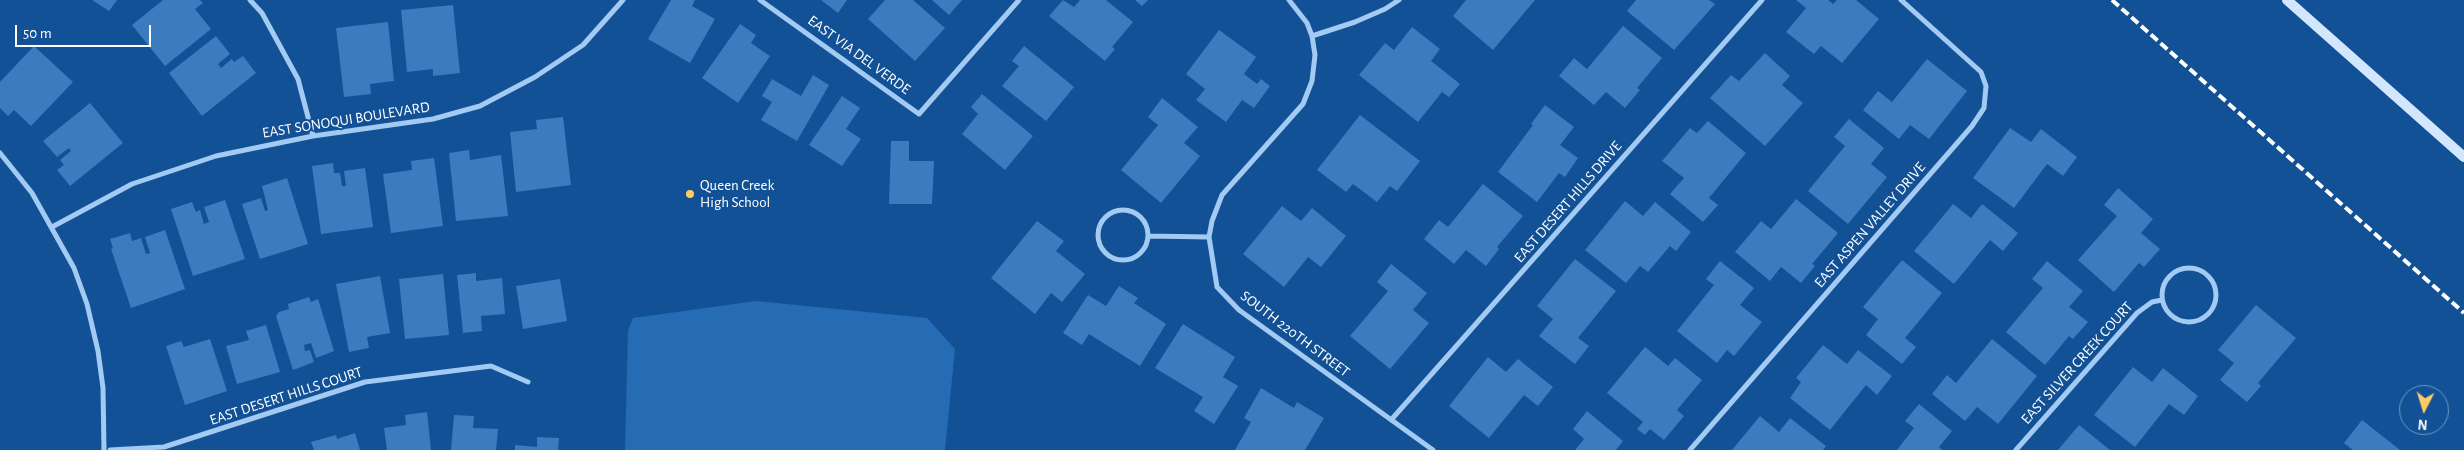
<!DOCTYPE html>
<html>
<head>
<meta charset="utf-8">
<style>
	body { margin:0 }
	#map { position:relative; width:2464px; height:450px; overflow:hidden; background:#125196; font-family:"Alegreya Sans",sans-serif }
	canvas { display:block }
	.north { position:absolute; left:2399px; top:385px; width:50px; height:50px; box-sizing:border-box; background:#125196; border:1px solid #7197c0; border-radius:50%; rotate:185deg; font-size:14px; font-weight:700; line-height:20px; text-align:center; color:#fff }
	.north::after { content:''; display:block; margin:auto; width:18px; height:22px; background:#ffcc64; clip-path:polygon(50% 0,100% 100%,50% 72%,0 100%) }
	.scale { position:absolute; left:15px; top:25px; width:136px; height:22px; box-sizing:border-box; border:2px solid #fff; border-top:0; padding-left:6px; font-size:15px; line-height:18px; white-space:nowrap; color:#fff; -webkit-text-stroke:4px #125196; paint-order:stroke }
</style>
</head>
<body>
<div id="map">
<canvas width="2464" height="450"></canvas>
<div class="north">N</div>
<div class="scale">50 m</div>
</div>
<script>
const ctx = document.querySelector('canvas').getContext('2d');
ctx.lineJoin = 'round';
function fill(path, color) { ctx.fillStyle = color; ctx.fill(path, 'evenodd'); }
const toPath = rows => new Path2D(rows.map(r => 'M' + r).join(''));
function strokePath(path, color, width, dash) { ctx.strokeStyle = color; ctx.lineWidth = width; ctx.lineCap = dash ? 'butt' : 'round'; ctx.setLineDash(dash || []); ctx.stroke(path); }
function write(font, color, halo, rows, align = 'center') {
  ctx.font = font + ' "Alegreya Sans",sans-serif'; ctx.lineWidth = 4; ctx.setLineDash([]); ctx.textBaseline = 'middle'; ctx.strokeStyle = halo; ctx.fillStyle = color; for (const [text, x, y, turn = 0] of rows) {
    ctx.save(); ctx.translate(x, y); ctx.rotate((+turn || 0) * Math.PI / 180); ctx.textAlign = isNaN(turn) ? turn : align; if (halo) ctx.strokeText(text, 0, 0); ctx.fillText(text, 0, 0); ctx.restore();
  }
}
const green = toPath([
	[756,301,927,318,955,349,945,450,625,450,628,331,633,318]
]);
const building = toPath([
	[92,0,117,0,109,11],
	[163,0,200,0,203,3,195,9,211,29,165,66,132,25],
	[671,0,695,0,692,6,715,19,690,63,648,39],
	[821,0,847,0,838,13],
	[885,0,913,0,945,28,915,61,868,19],
	[932,0,962,0,949,15],
	[1063,0,1074,7,1080,0,1106,0,1133,22,1112,47,1115,49,1105,61,1049,16],
	[1135,0,1148,0,1142,6],
	[1466,0,1535,0,1493,50,1453,16],
	[1636,0,1709,0,1715,4,1674,50,1627,11],
	[1796,0,1828,0,1833,4,1837,0,1856,0,1879,19,1842,63,1821,46,1814,54,1786,32,1806,8],
	[453,5,460,73,433,76,433,69,407,72,401,10],
	[388,22,394,81,370,84,371,94,344,97,336,28],
	[740,24,756,35,751,43,770,56,738,103,702,78],
	[1623,26,1662,58,1637,88,1640,90,1625,108,1606,92,1594,105,1559,76,1574,58,1587,69],
	[1412,27,1440,49,1431,61,1460,84,1449,97,1442,92,1418,122,1359,75,1385,43,1394,50],
	[1219,30,1256,57,1244,74,1257,84,1261,79,1270,86,1254,108,1242,100,1226,122,1196,100,1205,89,1186,74],
	[216,36,230,54,218,64,221,68,232,59,234,62,243,56,256,73,202,116,169,73],
	[34,46,73,82,31,126,14,110,8,116,0,108,0,82],
	[1024,46,1074,87,1046,121,1002,86,1019,66,1012,61],
	[1765,53,1790,76,1782,85,1803,103,1765,146,1710,98,1731,75,1739,81],
	[1927,59,1967,91,1929,139,1910,125,1899,139,1863,110,1878,91,1892,102],
	[813,75,829,85,797,141,761,120,772,102,762,96,772,79,801,96],
	[982,94,1033,136,1005,170,962,134,978,114,971,107],
	[842,96,860,108,846,129,861,139,842,166,809,145],
	[1162,98,1198,127,1184,143,1200,156,1161,203,1121,170,1158,125,1148,117],
	[90,103,123,143,70,186,57,170,64,165,60,160,71,151,69,148,57,157,43,141],
	[1545,105,1574,127,1560,145,1578,158,1565,177,1559,173,1537,202,1498,172,1533,125,1531,124],
	[1360,115,1420,161,1397,191,1390,186,1377,202,1353,184,1346,192,1317,170],
	[563,117,571,185,516,192,510,132,537,129,536,120],
	[1849,119,1884,148,1871,164,1887,177,1848,224,1808,191,1845,146,1834,137],
	[1708,121,1746,153,1709,198,1718,205,1703,222,1670,194,1684,178,1662,161,1690,128,1697,133],
	[2010,128,2031,142,2041,129,2077,157,2063,176,2047,164,2014,208,1973,178],
	[891,141,909,141,909,161,934,161,932,204,889,204],
	[469,150,470,160,501,155,508,216,456,221,449,153],
	[434,158,443,226,391,233,383,174,412,170,411,161],
	[333,163,334,173,340,173,342,186,346,186,344,171,365,168,373,227,321,234,312,166],
	[287,178,308,244,260,259,242,204,261,198,265,211,268,210,262,186],
	[1483,184,1523,216,1497,247,1499,249,1486,266,1466,250,1454,264,1424,239,1439,220,1448,227],
	[2118,188,2153,219,2141,233,2160,249,2144,267,2139,263,2114,292,2078,260,2117,216,2104,205],
	[1796,199,1838,233,1812,264,1815,266,1801,283,1781,267,1770,281,1735,252,1761,221,1771,229],
	[225,200,245,259,193,276,171,209,192,202,196,212,200,210,204,224,209,222,204,207],
	[1625,201,1643,216,1655,202,1691,232,1676,251,1670,246,1648,272,1640,266,1626,283,1585,250],
	[1953,204,1971,218,1982,204,2018,233,2003,251,1990,240,1954,284,1914,251],
	[1282,206,1301,221,1312,208,1346,236,1321,267,1308,257,1284,287,1243,254],
	[1037,221,1064,241,1056,251,1085,274,1062,302,1051,293,1035,314,991,278],
	[165,230,185,289,131,308,111,249,113,248,110,239,130,233,132,241,141,238,146,254,150,253,145,237],
	[1575,259,1616,291,1578,338,1589,346,1575,364,1539,336,1553,319,1537,306],
	[1902,260,1942,293,1905,338,1916,347,1902,364,1866,335,1878,319,1863,307],
	[1720,261,1754,288,1740,305,1762,322,1734,356,1727,350,1717,363,1677,331,1714,285,1706,279],
	[2047,261,2083,291,2069,307,2088,322,2073,339,2069,336,2045,365,2006,332,2043,288,2032,279],
	[1391,264,1427,293,1413,310,1429,323,1390,369,1350,336,1388,291,1377,282],
	[476,273,476,281,502,278,505,314,481,316,482,331,463,333,457,275],
	[443,274,449,335,405,339,399,279],
	[380,276,390,333,367,337,369,348,349,352,336,284],
	[560,279,567,321,523,329,516,286],
	[1119,286,1138,298,1134,303,1166,324,1140,366,1089,334,1082,345,1063,333,1088,295,1106,306],
	[309,297,311,302,318,299,334,351,316,358,311,343,304,345,305,351,310,350,314,362,293,370,276,316,279,312,289,309,288,304],
	[2256,305,2296,338,2258,383,2261,386,2247,402,2220,380,2234,363,2218,350],
	[1183,324,1235,357,1223,377,1238,386,1214,424,1194,411,1203,397,1155,368],
	[266,325,280,372,237,384,226,346,249,340,246,331],
	[210,339,227,391,185,405,166,346,181,341,184,347],
	[1992,339,2037,376,1998,424,1977,407,1965,421,1932,394,1947,375,1956,383],
	[1823,345,1847,364,1858,350,1892,376,1877,395,1866,385,1830,430,1790,398,1801,382,1796,378],
	[1645,347,1668,366,1675,358,1702,380,1677,410,1684,416,1664,440,1650,429,1645,435,1637,429,1643,422,1607,393],
	[1488,357,1506,372,1518,359,1553,387,1538,406,1524,395,1489,438,1449,406],
	[2133,367,2152,382,2163,368,2198,396,2184,415,2169,404,2135,447,2094,415],
	[1261,388,1294,408,1297,402,1324,418,1305,450,1235,450,1251,422,1244,418],
	[1919,404,1952,431,1939,447,1942,450,1897,450,1914,428,1905,421],
	[1587,411,1623,441,1616,450,1575,450,1584,439,1573,429],
	[427,412,431,450,387,450,384,428,406,425,405,415],
	[454,415,474,416,473,428,498,429,496,450,451,450],
	[1760,416,1779,432,1790,418,1826,446,1823,450,1732,450],
	[2362,420,2400,450,2353,450,2344,443],
	[2079,425,2110,450,2058,450],
	[355,433,360,450,314,450,311,442,336,435,337,439],
	[537,437,559,438,558,450,515,450,515,445,537,447]
]);
const minor = toPath([
	[250,0,262,13,298,79,313,136],
	[760,0,919,114,1019,0],
	[1289,0,1307,23,1312,36,1315,55,1312,81,1303,104,1222,195,1212,221,1209,237,1217,287,1239,310,1433,450],
	[1312,36,1355,22,1385,9,1399,0],
	[0,153,32,193,74,268,87,304,98,351,103,388,104,450],
	'1098 235a25 25 0 1 1 50 0a25 25 0 1 1-50 0Z',
	[52,227,132,184,216,156,313,136,433,119,480,106,535,77,583,45,623,0],
	[1148,236,1209,237],
	'2162 295a27 27 0 1 1 54 0a27 27 0 1 1-54 0Z',
	[1391,420,1762,0],
	[110,450,164,447,365,382,491,366,528,382],
	[1690,450,1972,126,1984,108,1986,86,1981,72,1901,0],
	[2016,450,2137,313,2152,302,2162,300]
]);
const secondary = toPath([
	[2287,0,2464,157]
]);
const rail = toPath([
	[2112,0,2464,313]
]);
const markers = [
	[690,194,5,"#ffcc64"]
];
const streetNames = [
	["EAST VIA DEL VERDE",859,55,36],
	["EAST SONOQUI BOULEVARD",346,120,-9],
	["EAST DESERT HILLS DRIVE",1568,202,-49],
	["EAST ASPEN VALLEY DRIVE",1870,225,-49],
	["SOUTH 220TH STREET",1295,334,37],
	["EAST SILVER CREEK COURT",2077,363,-48],
	["EAST DESERT HILLS COURT",286,396,-18]
];
const poiNames = [
	["Queen Creek",700,185],
	["High School",700,202]
];
fill(green, '#256cb5');
fill(building, '#3b7bbe');
strokePath(minor, '#a2caf3', 5);
strokePath(secondary, '#d2e6fd', 10);
strokePath(rail, '#fff', 4, [9, 4]);
for (const [x, y, r, color] of markers) { const dot = new Path2D(); dot.arc(x, y, r, 0, 2 * Math.PI); ctx.fillStyle = color; ctx.fill(dot); strokePath(dot, '#125196', 2); }
write('15px', '#fff', '#125196', streetNames);
write('15px', '#fff', '#125196', poiNames, 'left');
</script>
</body>
</html>
